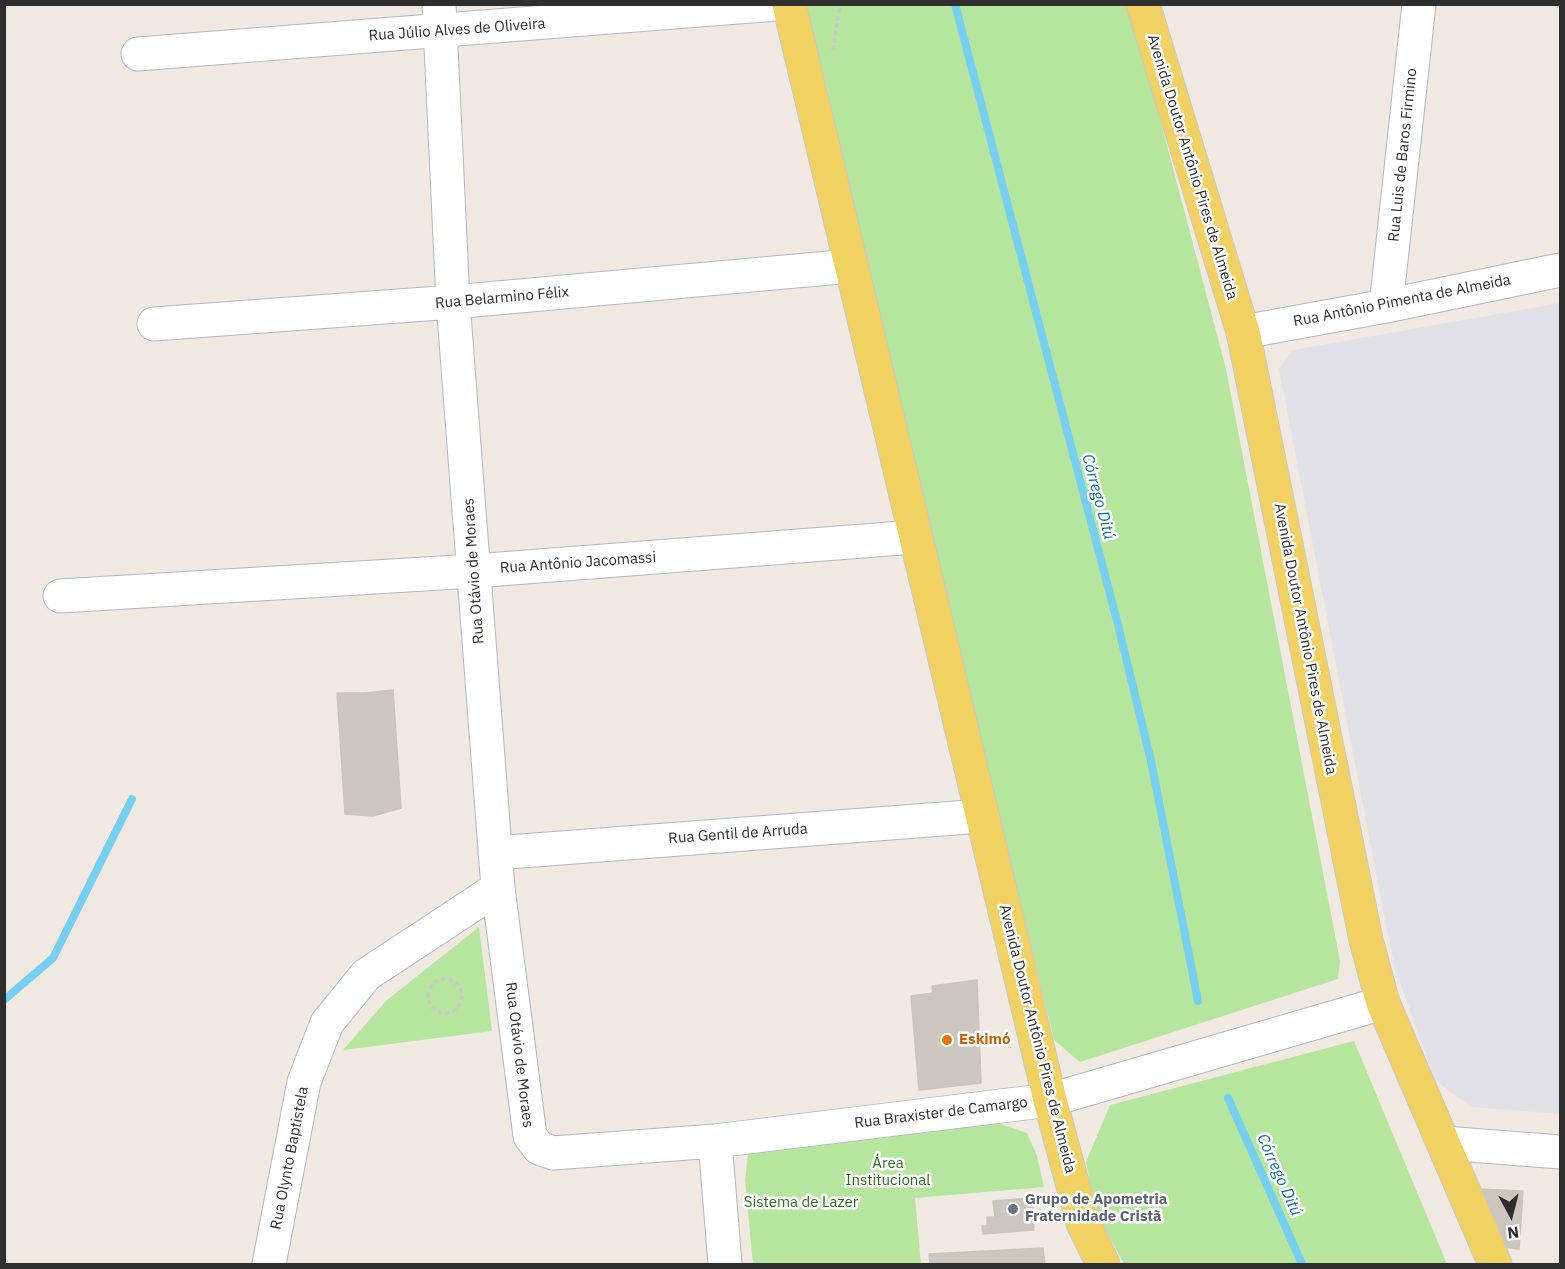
<!DOCTYPE html>
<html>
<head>
<meta charset="utf-8">
<style>
	body { margin:0 }
	#map { position:relative; width:1565px; height:1269px; overflow:hidden; background:#efe9e1; font-family:"IBM Plex Sans",sans-serif }
	canvas { display:block }
	.frame { position:absolute; inset:0; border:6px solid #2e2e2e; pointer-events:none }
	.north { position:absolute; left:1481px; top:1185px; width:60px; height:60px; -webkit-text-stroke:4px #fff; paint-order:stroke; rotate:173deg; font-size:16px; font-weight:700; line-height:24px; text-align:center; color:#2e2e2e }
	.north::after { content:''; display:block; margin:auto; width:21px; height:27px; background:#2e2e2e; clip-path:polygon(50% 0,100% 100%,50% 72%,0 100%) }
</style>
</head>
<body>
<div id="map">
<canvas width="1565" height="1269"></canvas>
<div class="frame"></div>
<div class="north">N</div>
</div>
<script>
const ctx = document.querySelector('canvas').getContext('2d');
ctx.lineJoin = 'round';
function fill(path, color) { ctx.fillStyle = color; ctx.fill(path, 'evenodd'); }
const toPath = rows => new Path2D(rows.map(r => 'M' + r).join(''));
function strokePath(path, color, width, dash) { ctx.strokeStyle = color; ctx.lineWidth = width; ctx.lineCap = dash ? 'butt' : 'round'; ctx.setLineDash(dash || []); ctx.stroke(path); }
function write(font, color, halo, rows, align = 'center') {
  ctx.font = font + ' "IBM Plex Sans",sans-serif'; ctx.lineWidth = 5; ctx.setLineDash([]); ctx.textBaseline = 'middle'; ctx.strokeStyle = halo; ctx.fillStyle = color; for (const [text, x, y, turn = 0] of rows) {
    ctx.save(); ctx.translate(x, y); ctx.rotate((+turn || 0) * Math.PI / 180); ctx.textAlign = isNaN(turn) ? turn : align; if (halo) ctx.strokeText(text, 0, 0); ctx.fillText(text, 0, 0); ctx.restore();
  }
}
const industrial = toPath([
	[1560,303,1560,1114,1471,1107,1435,1080,1394,966,1279,369,1293,350]
]);
const green = toPath([
	[805,5,1130,5,1226,369,1340,961,1338,979,1080,1062,1054,1040,862,255,827,87],
	[479,927,492,1031,343,1050,387,1000],
	[1354,1041,1447,1264,1124,1264,1096,1212,1086,1162,1110,1105],
	[998,1123,1027,1133,1037,1156,1044,1187,915,1198,921,1264,753,1264,745,1180,748,1154,760,1148]
]);
const stream = toPath([
	[955,4,1117,621,1151,761,1198,1001],
	[4,1000,53,958,132,799],
	[1228,1098,1302,1264]
]);
const building = toPath([
	[393,690,401,808,373,816,345,814,337,693,365,693,393,690],
	[977,980,981,1083,919,1090,911,996,933,993,932,986,977,980],
	[1479,1189,1523,1191,1519,1249,1504,1247,1479,1189],
	[1032,1198,1034,1230,983,1234,982,1226,987,1226,987,1217,995,1217,993,1201,1032,1198],
	[1043,1248,1045,1264,930,1264,929,1254,1043,1248]
]);
const path = toPath([
	[833,50,840,4],
	'428 996a17 17 0 1 1 34 0a17 17 0 1 1-34 0Z'
]);
const minor = toPath([
	[439,4,453,302,498,888,530,1136,539,1148,553,1153,715,1141,1050,1100,1383,1003],
	[138,54,776,4],
	[1386,306,1419,4],
	[154,324,453,302,851,266],
	[1243,332,1386,306,1560,270],
	[60,596,474,571,915,537],
	[495,853,982,816],
	[715,1141,725,1264],
	[1444,1143,1560,1152],
	[269,1264,304,1082,327,1023,366,975,498,888]
]);
const major = toPath([
	[789,4,1050,1100,1083,1223,1103,1264],
	[1143,4,1243,332,1366,940,1383,1003,1495,1264]
]);
const markers = [
	[947,1040,6,"#e8710a"],
	[1013,1209,6,"#6b7280"]
];
const streetNames = [
	["Rua Júlio Alves de Oliveira",457,30,-4],
	["Rua Luis de Baros Firmino",1403,155,-84],
	["Avenida Doutor Antônio Pires de Almeida",1192,167,73],
	["Rua Belarmino Félix",502,298,-5],
	["Rua Antônio Pimenta de Almeida",1402,301,-11],
	["Rua Antônio Jacomassi",578,563,-4],
	["Rua Otávio de Moraes",474,571,-94],
	["Avenida Doutor Antônio Pires de Almeida",1305,639,79],
	["Rua Gentil de Arruda",738,834,-4],
	["Avenida Doutor Antônio Pires de Almeida",1037,1039,76],
	["Rua Otávio de Moraes",519,1055,83],
	["Rua Braxister de Camargo",941,1113,-7],
	["Rua Olynto Baptistela",290,1158,-79]
];
const foodNames = [
	["Eskimó",959,1040]
];
const parkNames = [
	["Área",888,1164],
	["Institucional",888,1181],
	["Sistema de Lazer",801,1203]
];
const worshipNames = [
	["Grupo de Apometria",1025,1200],
	["Fraternidade Cristã",1025,1217]
];
const waterNames = [
	["Córrego Ditú",1098,497,75],
	["Córrego Ditú",1279,1175,66]
];
fill(industrial, '#e3e1e8');
fill(green, '#b6e59e');
strokePath(stream, '#75cff0', 8);
fill(building, '#cbc7bf');
strokePath(building, '#cbc5ba', 1.5);
strokePath(minor, '#b4b7c1', 35);
strokePath(major, '#c9c9c9', 35);
strokePath(path, '#c9c9c9', 4, [4.5, 3]);
strokePath(minor, '#fff', 33);
strokePath(major, '#f2d163', 33);
for (const [x, y, r, color] of markers) { const dot = new Path2D(); dot.arc(x, y, r, 0, 2 * Math.PI); ctx.fillStyle = color; ctx.fill(dot); strokePath(dot, '#fff', 2); }
write('15px', '#2e2e2e', '#fff', streetNames);
write('bold 15px', '#c56008', '#fff', foodNames, 'left');
write('15px', '#2c6e1b', '#fff', parkNames);
write('bold 15px', '#5b616d', '#fff', worshipNames, 'left');
write('italic 16px', '#0d6fa3', '#fff', waterNames);
</script>
</body>
</html>
